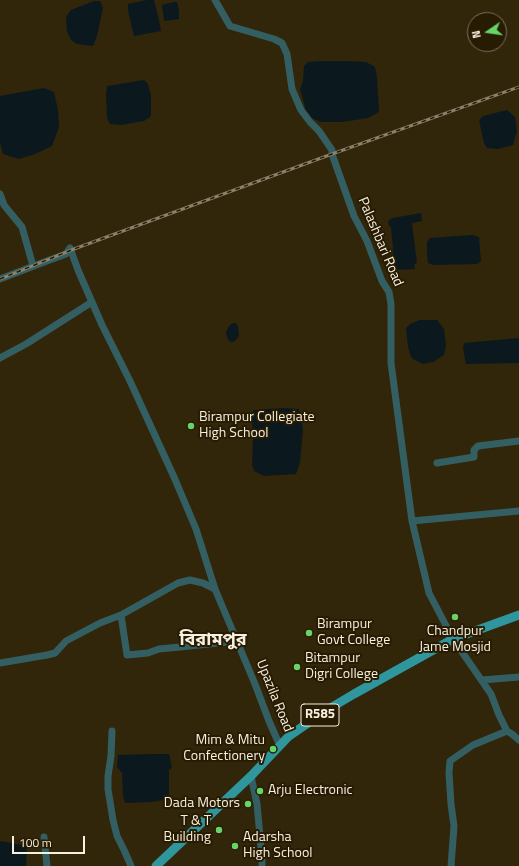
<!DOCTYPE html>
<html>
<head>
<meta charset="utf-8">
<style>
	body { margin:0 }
	#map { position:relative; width:519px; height:866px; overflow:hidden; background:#31250a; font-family:"Titillium Web",sans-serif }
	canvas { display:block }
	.north { position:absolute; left:467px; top:12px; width:40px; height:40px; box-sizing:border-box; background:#271b02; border:1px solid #7a705b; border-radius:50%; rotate:257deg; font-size:11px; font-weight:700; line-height:16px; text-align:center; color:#f7efe0 }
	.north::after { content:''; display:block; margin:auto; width:14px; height:18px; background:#66d466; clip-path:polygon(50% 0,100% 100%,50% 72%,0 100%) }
	.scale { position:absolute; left:12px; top:836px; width:73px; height:18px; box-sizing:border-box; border:2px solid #f7efe0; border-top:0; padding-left:5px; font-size:12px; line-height:14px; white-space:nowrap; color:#f7efe0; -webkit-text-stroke:3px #271b02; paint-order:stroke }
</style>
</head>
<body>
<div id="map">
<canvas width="519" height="866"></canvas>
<div class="north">N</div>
<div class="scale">100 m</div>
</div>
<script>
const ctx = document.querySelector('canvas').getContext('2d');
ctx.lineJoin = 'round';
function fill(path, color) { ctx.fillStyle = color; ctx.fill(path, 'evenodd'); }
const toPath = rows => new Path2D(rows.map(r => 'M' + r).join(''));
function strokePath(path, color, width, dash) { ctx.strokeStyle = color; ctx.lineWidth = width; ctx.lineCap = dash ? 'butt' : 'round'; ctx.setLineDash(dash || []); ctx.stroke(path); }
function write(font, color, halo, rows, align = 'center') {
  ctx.font = font + ' "Titillium Web","Noto Sans Bengali",sans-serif'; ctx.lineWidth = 4; ctx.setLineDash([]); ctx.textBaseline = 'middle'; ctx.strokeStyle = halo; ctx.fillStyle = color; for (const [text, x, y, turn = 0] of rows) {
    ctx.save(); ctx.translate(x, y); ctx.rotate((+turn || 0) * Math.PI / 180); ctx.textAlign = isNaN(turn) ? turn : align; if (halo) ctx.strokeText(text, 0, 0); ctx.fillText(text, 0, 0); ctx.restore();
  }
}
const water = toPath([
	[147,0,154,0,159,20,161,31,134,36,128,11,128,4],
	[94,1,100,1,103,8,97,36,93,46,77,44,71,40,67,31,66,17,71,10],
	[174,2,177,2,179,10,179,19,164,21,162,5],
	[322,61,347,61,366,62,375,67,377,77,379,112,368,118,342,122,320,122,312,118,306,110,300,89,303,81,304,66,308,62],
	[144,80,148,84,151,96,151,116,144,121,121,125,110,124,107,118,106,95,107,86],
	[44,88,54,92,58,110,59,127,52,146,35,154,19,159,3,154,0,143,0,96],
	[507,110,515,117,517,131,513,145,498,149,487,148,484,143,479,120,483,116],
	[421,213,422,221,412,223,417,263,414,264,415,269,395,270,391,227,388,224,389,220,393,218],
	[472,235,479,237,481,261,477,264,433,265,428,263,427,255,427,242,430,238],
	[420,320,437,320,444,329,446,346,444,355,433,362,423,364,413,359,411,357,408,347,406,328,410,324],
	[234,323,236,323,238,326,239,336,235,341,232,342,229,341,227,337,226,332,229,326,231,324],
	[519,338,519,363,466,364,463,348,464,343],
	[284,408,299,409,303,429,300,463,296,474,264,476,254,471,252,465,253,438,252,417,253,410],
	[152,754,169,754,172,768,169,770,169,796,163,800,152,802,125,803,123,796,122,773,117,767,118,755],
	[0,841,27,846,26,866,0,866]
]);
const minor = toPath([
	[215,0,230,26,274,39,282,43,287,54,292,89,301,110,310,122,319,131,332,150,332,154,354,216,367,241,382,281,389,292,391,304,391,363,412,521,429,593,453,639,491,694,499,715,507,731,512,734,519,740],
	[0,194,4,205,22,227,33,266],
	[70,248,78,270,102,325,130,381,174,477,196,529,215,589,255,684,269,721,280,746],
	[0,279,47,261,66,254,70,248],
	[0,358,26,344,92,302],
	[437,463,474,457,474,450,478,446,519,441],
	[412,521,519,511],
	[121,615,127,655,148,653,159,649,180,647,237,641],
	[0,663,47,655,55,653,66,641,100,623,121,615,178,583,190,580,203,583,215,589],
	[482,680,519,677],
	[112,731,111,756,108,776,108,789,113,820,117,836,124,850,131,866],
	[251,776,257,804,262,858,262,866],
	[44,837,47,866],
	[451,866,454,826,451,804,449,773,450,761,473,745,507,731]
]);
const major = toPath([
	[156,866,251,776,289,736,327,710,354,694,453,639,519,615]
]);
const rail = toPath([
	[0,279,74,249,332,154,519,87]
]);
const markers = [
	[191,426,4,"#66d466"],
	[455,617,4,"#66d466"],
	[309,633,4,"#66d466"],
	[297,667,4,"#66d466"],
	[273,749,4,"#66d466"],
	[260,791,4,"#66d466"],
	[248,804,4,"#66d466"],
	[219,830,4,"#66d466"],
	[235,846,4,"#66d466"]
];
const shields = [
	[320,715,38]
];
const shieldNames = [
	["R585",320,715]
];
const streetNames = [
	["Palashbari Road",380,242,67],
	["Upazila Road",274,696,68]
];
const poiNames = [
	["Birampur Collegiate",199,418],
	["High School",199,434],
	["Birampur",317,625],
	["Govt College",317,641],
	["Chandpur",455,632,"center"],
	["Jame Mosjid",455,648,"center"],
	["Bitampur",305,659],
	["Digri College",305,675],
	["Mim & Mitu",265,741,"right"],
	["Confectionery",265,757,"right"],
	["Arju Electronic",268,791],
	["Dada Motors",240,804,"right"],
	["T & T",211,822,"right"],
	["Building",211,838,"right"],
	["Adarsha",243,838],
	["High School",243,854]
];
const districtNames = [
	["বিরামপুর",213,641]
];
fill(water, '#0b191e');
strokePath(minor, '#335f62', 7);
strokePath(major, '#2e969c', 9);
strokePath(rail, '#8b816b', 3);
strokePath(rail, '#271b02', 1.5, [4.5]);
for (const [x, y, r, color] of markers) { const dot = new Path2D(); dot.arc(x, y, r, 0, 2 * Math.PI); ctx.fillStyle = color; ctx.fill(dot); strokePath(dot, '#271b02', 1.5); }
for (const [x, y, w] of shields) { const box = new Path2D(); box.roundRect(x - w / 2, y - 11, w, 22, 3); ctx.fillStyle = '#271b02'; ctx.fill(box); strokePath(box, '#f7efe0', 1); }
write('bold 13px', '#f7efe0', null, shieldNames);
write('14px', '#f7efe0', '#271b02', streetNames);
write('14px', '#f7efe0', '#271b02', poiNames, 'left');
write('bold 18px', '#f7efe0', '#271b02', districtNames);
</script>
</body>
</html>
